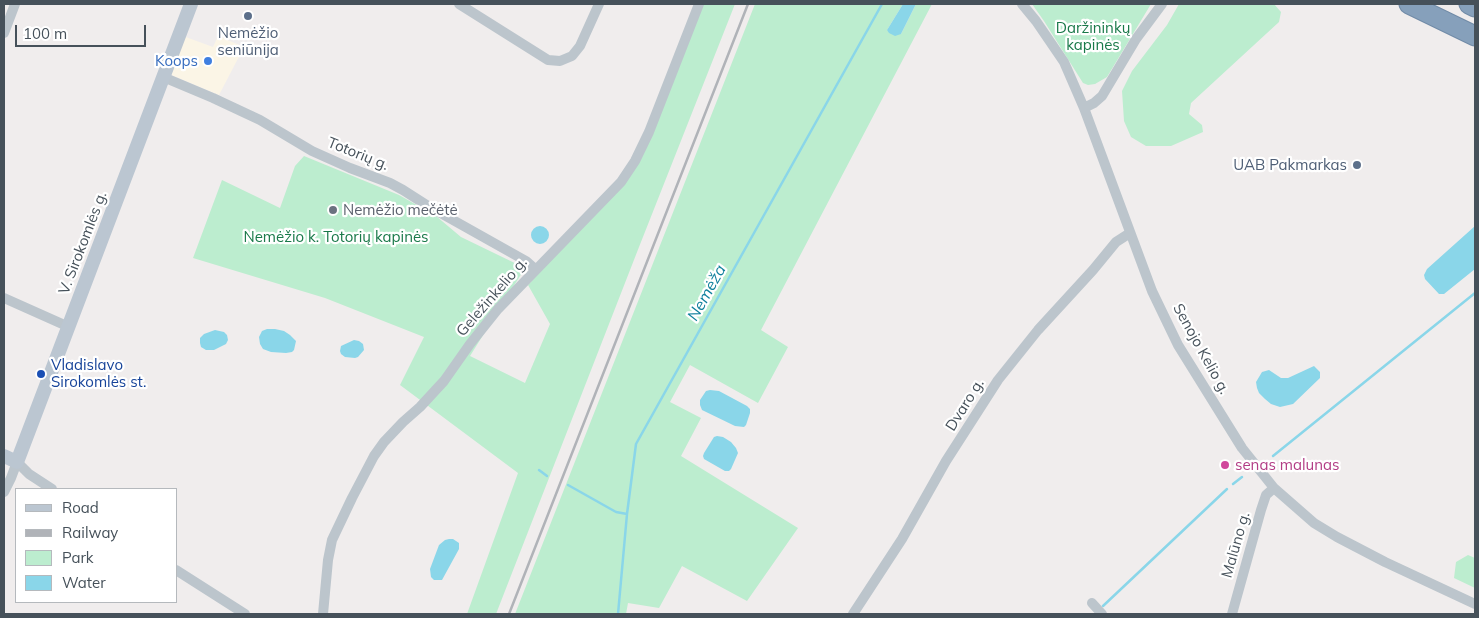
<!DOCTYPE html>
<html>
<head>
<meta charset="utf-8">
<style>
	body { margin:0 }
	#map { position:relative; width:1479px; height:618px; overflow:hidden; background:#f0eded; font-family:Mulish,sans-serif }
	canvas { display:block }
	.frame { position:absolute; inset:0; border:5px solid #46515a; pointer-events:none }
	.legend { position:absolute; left:15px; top:488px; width:162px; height:115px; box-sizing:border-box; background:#fff; border:1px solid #b5b9bd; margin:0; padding:6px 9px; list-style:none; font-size:15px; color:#46515a }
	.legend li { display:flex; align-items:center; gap:10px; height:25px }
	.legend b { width:25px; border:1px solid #b5b9bd }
	.scale { position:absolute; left:15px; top:25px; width:131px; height:22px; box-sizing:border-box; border:2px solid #46515a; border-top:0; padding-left:6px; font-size:15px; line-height:18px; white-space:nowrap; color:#46515a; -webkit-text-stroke:4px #fff; paint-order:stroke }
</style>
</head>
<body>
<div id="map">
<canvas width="1479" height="618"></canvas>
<div class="frame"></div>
<ul class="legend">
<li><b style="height:6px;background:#bbc6d1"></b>Road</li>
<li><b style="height:6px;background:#b0b3b8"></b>Railway</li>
<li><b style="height:14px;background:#bcedcf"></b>Park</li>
<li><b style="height:14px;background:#8ad6e9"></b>Water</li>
</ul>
<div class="scale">100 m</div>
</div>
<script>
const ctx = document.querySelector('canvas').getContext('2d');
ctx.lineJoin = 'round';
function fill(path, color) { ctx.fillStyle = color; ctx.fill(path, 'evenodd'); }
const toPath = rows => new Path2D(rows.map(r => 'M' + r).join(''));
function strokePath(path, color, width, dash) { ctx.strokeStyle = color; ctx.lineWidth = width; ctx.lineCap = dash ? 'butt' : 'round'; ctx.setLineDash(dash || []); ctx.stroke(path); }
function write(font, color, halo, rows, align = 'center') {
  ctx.font = font + ' Mulish,sans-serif'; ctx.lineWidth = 4.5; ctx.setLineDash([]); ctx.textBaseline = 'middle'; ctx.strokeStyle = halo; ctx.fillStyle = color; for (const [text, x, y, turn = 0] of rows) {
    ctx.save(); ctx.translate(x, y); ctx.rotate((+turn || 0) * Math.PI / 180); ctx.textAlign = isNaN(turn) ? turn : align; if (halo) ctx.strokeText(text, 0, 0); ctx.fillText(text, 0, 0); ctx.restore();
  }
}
const commercial = toPath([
	[183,36,213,47,218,36,244,47,219,95,169,74]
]);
const green = toPath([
	[703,4,735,4,639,247,496,614,467,614,518,473,400,385,424,337,325,298,193,258,222,180,280,208,295,166,304,156,399,195,436,216,461,237,525,268,470,356,525,383,550,324,528,285,628,175],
	[755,4,903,4,887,30,901,34,916,4,932,4,761,330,788,347,758,403,690,365,670,402,701,418,681,456,798,528,747,601,682,566,659,608,628,603,626,614,515,614],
	[1032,4,1151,4,1107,77,1095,84,1088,85,1083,83,1044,21],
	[1179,4,1274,4,1281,12,1279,22,1191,103,1189,114,1202,125,1203,132,1171,146,1146,146,1131,137,1124,121,1122,91,1132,71,1167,25],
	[1468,555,1475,558,1475,588,1454,578,1456,562]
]);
const water = toPath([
	[903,4,916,4,901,34,895,36,889,33,887,30],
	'531 235a9 9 0 1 1 18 0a9 9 0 1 1-18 0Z',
	[1475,226,1475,269,1444,294,1439,294,1425,279,1424,275,1427,269],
	[267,329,275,329,284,331,290,335,296,341,294,350,292,352,286,353,271,352,263,349,260,344,259,337,262,331],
	[215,330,224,332,227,335,228,340,226,344,214,350,206,350,201,347,200,343,200,338,204,334],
	[354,340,359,341,363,344,364,350,358,357,355,358,345,357,341,354,340,351,341,346],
	[1314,366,1320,372,1320,378,1293,404,1280,407,1271,404,1265,399,1259,393,1257,388,1256,382,1262,372,1269,370,1281,378,1288,378],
	[710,390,719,391,747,406,750,409,750,413,746,425,744,427,735,426,702,410,700,405,700,400,706,391],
	[717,436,723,437,731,442,736,448,738,453,731,469,729,471,725,471,704,459,703,456,704,453,714,437],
	[449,539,453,539,459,543,459,549,442,580,434,580,431,577,430,569,439,545,445,540]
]);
const stream = toPath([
	[1273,456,1475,293],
	[539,470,547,476],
	[1233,484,1242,477],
	[568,485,616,512,627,514],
	[1103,606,1227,489],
	[618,614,627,514,636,444,882,4]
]);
const street = toPath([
	[459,4,548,60,560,61,572,56,580,46,599,4],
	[1022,4,1036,21,1064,62,1084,108,1152,291,1178,345,1242,448,1274,488,1314,523,1337,537,1385,562,1475,604],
	[4,33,15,4],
	[163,77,213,98,260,120,312,151,350,168,390,183,403,190,428,206,526,261,535,269],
	[1084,108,1094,103,1102,96,1136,39,1162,4],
	[4,298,69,327],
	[4,492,11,478,17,462,29,474,52,489],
	[176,570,245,614],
	[1092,603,1102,614],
	[323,614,328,560,332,540,352,498,374,456,384,442,403,422,420,407,444,381,470,344,498,309,621,182,635,161,649,132,699,4],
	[853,614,902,539,946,461,998,380,1038,330,1093,270,1116,242,1130,233],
	[1232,614,1261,510,1266,495,1274,488]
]);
const secondary = toPath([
	[4,456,17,462,191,4]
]);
const highway = toPath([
	[1409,4,1475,36],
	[1469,4,1475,7]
]);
const rail = toPath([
	[509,614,748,4]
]);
const markers = [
	[248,16,5,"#5c6f8a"],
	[208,61,5,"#3f7fe0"],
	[1357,165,5,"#5c6f8a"],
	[333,210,5,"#6b7280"],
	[41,374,5,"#1a4fb4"],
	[1225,465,5,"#d1479c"]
];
const parkNames = [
	["Daržininkų",1093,28],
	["kapinės",1093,45],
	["Nemėžio k. Totorių kapinės",336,237]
];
const serviceNames = [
	["Nemėžio",248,33],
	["seniūnija",248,50],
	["UAB Pakmarkas",1347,165,"right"]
];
const shopNames = [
	["Koops",198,61]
];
const streetNames = [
	["Totorių g.",358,154,22],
	["V. Sirokomlės g.",83,243,-69],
	["Geležinkelio g.",492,297,-49],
	["Senojo Kelio g.",1201,349,61],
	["Dvaro g.",965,405,-58],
	["Malūno g.",1236,545,-74]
];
const worshipNames = [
	["Nemėžio mečėtė",343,210]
];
const transitNames = [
	["Vladislavo",51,365],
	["Sirokomlės st.",51,382]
];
const hotelNames = [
	["senas malunas",1235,465]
];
const waterNames = [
	["Nemėža",707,293,-61]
];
fill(commercial, '#fbf5e6');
fill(green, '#bcedcf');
fill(water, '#8ad6e9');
strokePath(stream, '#8ad6e9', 2.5);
strokePath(highway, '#718ba7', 21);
strokePath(street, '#bcc5cc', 10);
strokePath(secondary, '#bbc6d1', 14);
strokePath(highway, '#86a0bb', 19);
strokePath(rail, '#b0b3b8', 2.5);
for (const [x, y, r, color] of markers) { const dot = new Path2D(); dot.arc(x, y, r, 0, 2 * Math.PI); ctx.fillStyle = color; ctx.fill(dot); strokePath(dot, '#fff', 2); }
write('15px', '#197949', '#fff', parkNames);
write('15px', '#4e5e75', '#fff', serviceNames);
write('15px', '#366cbe', '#fff', shopNames, 'right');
write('15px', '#46515a', '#fff', streetNames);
write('15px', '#5b616d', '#fff', worshipNames, 'left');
write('15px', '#164399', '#fff', transitNames, 'left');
write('15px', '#b23c85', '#fff', hotelNames, 'left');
write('italic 16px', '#10809d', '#fff', waterNames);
</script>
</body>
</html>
